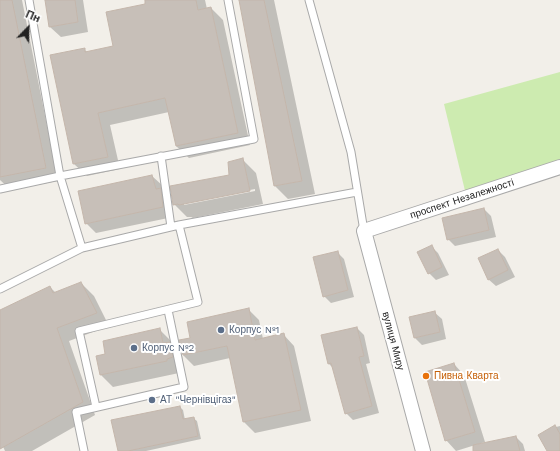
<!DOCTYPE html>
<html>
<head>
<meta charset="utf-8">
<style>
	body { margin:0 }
	#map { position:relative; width:560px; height:451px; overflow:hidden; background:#f2efe9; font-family:"Work Sans",sans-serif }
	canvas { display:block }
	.north { position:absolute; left:8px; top:8px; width:40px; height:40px; -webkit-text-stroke:3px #fff; paint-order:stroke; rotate:23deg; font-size:11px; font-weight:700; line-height:16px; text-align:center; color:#222 }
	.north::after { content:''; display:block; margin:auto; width:14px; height:18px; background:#222; clip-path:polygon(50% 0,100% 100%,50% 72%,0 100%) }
</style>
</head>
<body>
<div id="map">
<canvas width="560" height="451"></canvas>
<div class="north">Пн</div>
</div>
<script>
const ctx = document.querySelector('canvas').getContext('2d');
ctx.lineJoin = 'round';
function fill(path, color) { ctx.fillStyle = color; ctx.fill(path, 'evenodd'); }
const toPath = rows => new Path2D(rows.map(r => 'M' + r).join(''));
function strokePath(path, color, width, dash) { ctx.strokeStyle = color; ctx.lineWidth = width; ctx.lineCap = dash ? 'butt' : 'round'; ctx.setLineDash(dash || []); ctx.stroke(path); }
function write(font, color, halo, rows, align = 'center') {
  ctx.font = font + ' "Work Sans",sans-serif'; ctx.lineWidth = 4; ctx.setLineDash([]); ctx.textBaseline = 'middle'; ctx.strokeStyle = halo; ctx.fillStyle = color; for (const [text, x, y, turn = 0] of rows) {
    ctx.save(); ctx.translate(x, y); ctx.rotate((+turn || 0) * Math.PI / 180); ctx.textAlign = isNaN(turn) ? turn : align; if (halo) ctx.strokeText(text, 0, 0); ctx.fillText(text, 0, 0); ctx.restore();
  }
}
const grass = toPath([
	[560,72,560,170,467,199,444,104]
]);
const shadow = toPath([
	[0,0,22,0,58,181,11,190,0,180],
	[46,0,83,0,88,32,61,37,50,27],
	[146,0,205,0,207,9,211,8,223,20,250,145,189,158,176,146,169,112,110,125,120,169,87,176,74,164,84,49,87,52,114,47,147,5],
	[240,0,274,0,315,194,288,199,275,186],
	[243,160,256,173,263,204,193,218,191,217,187,217,174,204,230,176],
	[255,189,255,191,184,205,184,203],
	[152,176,163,186,173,217,96,233,86,223],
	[484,209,491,216,496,237,455,246,448,239],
	[431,246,438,253,449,275,436,280,429,273],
	[498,250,505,257,515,277,496,286,488,279],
	[337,252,344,259,354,297,331,303,324,296],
	[81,283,94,296,109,326,69,341,95,415,32,451,5,451,0,440,0,311,50,287,56,293],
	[248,309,259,320,263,339,283,334,294,346,311,421,255,433,244,422,230,358,194,366,183,355,191,338],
	[434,312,442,319,446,339,422,345,415,338],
	[357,328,364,335,370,363,366,364,379,413,353,420,346,413,333,368,329,364],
	[160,330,172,342,173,347,182,355,184,370,178,371,179,373,113,387,101,375,97,357,107,355],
	[454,364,464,375,485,442,456,451,446,440],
	[180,407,183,410,185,420,193,418,197,421,201,439,146,451,119,451],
	[560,426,560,451,549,451,556,427],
	[516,437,523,444,525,451,492,451]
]);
const building = toPath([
	[0,0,12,0,46,168,0,177,0,0],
	[45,0,75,0,78,22,49,27,45,0],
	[145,0,196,0,198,10,211,7,238,133,176,146,165,98,98,113,108,157,73,164,50,55,85,48,85,52,113,46,106,12,145,4,145,0],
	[239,0,264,0,302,181,274,186,239,0],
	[243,158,250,191,179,205,178,204,173,205,170,186,229,175,228,162,243,158],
	[152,175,156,189,161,188,163,207,85,224,78,191,152,175],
	[484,208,489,230,447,240,442,218,484,208],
	[432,245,442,267,428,274,417,252,432,245],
	[498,249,508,270,488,280,478,258,498,249],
	[338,251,348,290,323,297,313,257,338,251],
	[81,282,97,313,57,328,83,402,0,449,0,310,50,286,53,293,81,282],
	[249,308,255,340,284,333,301,410,243,422,227,346,183,355,179,340,190,338,187,322,249,308],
	[435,311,440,332,414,338,409,317,435,311],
	[357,327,364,356,359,357,372,406,345,414,331,363,328,364,321,335,357,327],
	[160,328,163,343,170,342,173,357,167,359,167,361,100,375,96,356,105,354,103,341,160,328],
	[454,363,475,432,445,441,425,372,454,363],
	[180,406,183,419,194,417,198,436,128,451,118,451,111,420,180,406],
	[555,425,560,434,560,451,547,451,538,435,555,425],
	[516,436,520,451,473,451,473,445,516,436]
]);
const lane = toPath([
	[29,0,60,176,254,139,228,0],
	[309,0,351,152,364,231],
	[161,156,171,227],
	[0,189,60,176,82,248],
	[0,289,82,248,179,225,357,192],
	[96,407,79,331,198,302,179,225],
	[84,451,76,412,184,387,168,310]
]);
const street = toPath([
	[423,451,364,231,560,167]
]);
const markers = [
	[221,330,4,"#5c6f8a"],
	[134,348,4,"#5c6f8a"],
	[426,376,4,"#e8710a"],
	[152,400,4,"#5c6f8a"]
];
const streetNames = [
	["проспект Незалежності",462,199,-18],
	["вулиця Миру",393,341,75]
];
const serviceNames = [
	["Корпус №1",229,330],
	["Корпус №2",142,348],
	["АТ \"Чернівцігаз\"",160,400]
];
const foodNames = [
	["Пивна Кварта",434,376]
];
fill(grass, '#cdebb0');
fill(shadow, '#0003');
fill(building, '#c7bfb8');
strokePath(building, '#c4b6ab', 1);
strokePath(lane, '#a9a9a9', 9);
strokePath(street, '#a9a9a9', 16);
strokePath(lane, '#fff', 7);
strokePath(street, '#fff', 14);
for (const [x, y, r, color] of markers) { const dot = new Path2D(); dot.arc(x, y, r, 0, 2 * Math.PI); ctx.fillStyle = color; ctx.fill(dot); strokePath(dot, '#fff', 1.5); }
write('10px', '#222', '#fff', streetNames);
write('10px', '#4e5e75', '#fff', serviceNames, 'left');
write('10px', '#c56008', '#fff', foodNames, 'left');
</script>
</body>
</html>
